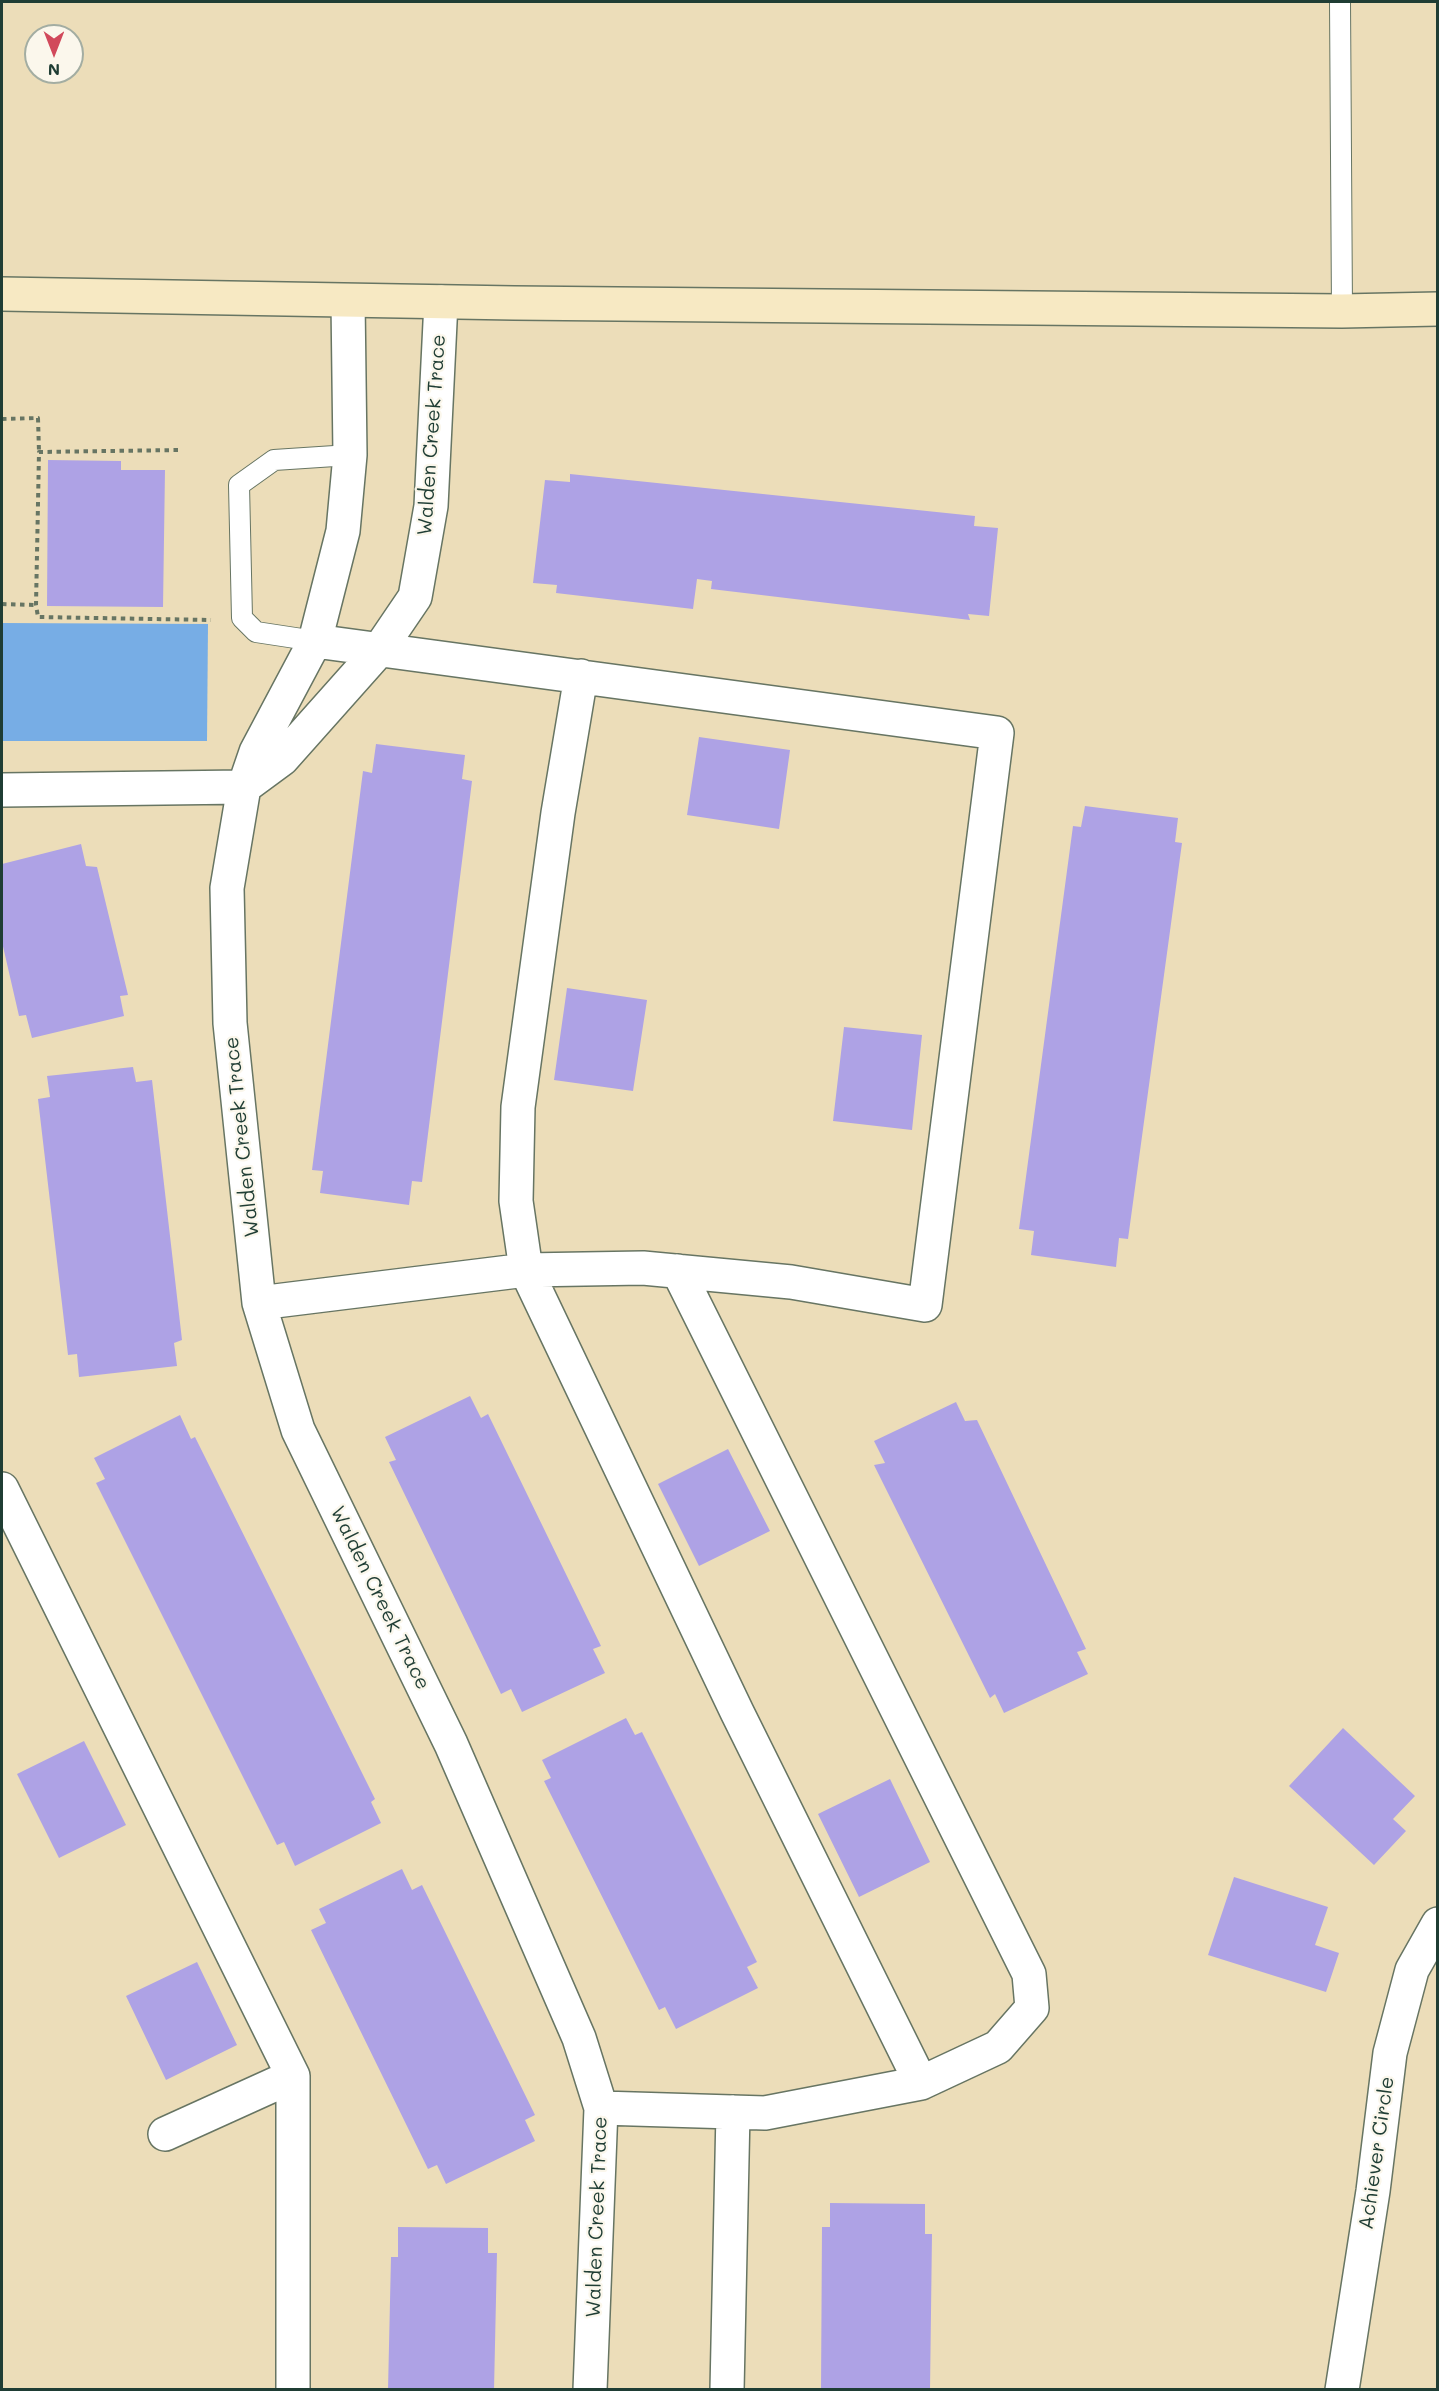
<!DOCTYPE html>
<html>
<head>
<meta charset="utf-8">
<style>
	body { margin:0 }
	#map { position:relative; width:1439px; height:2391px; overflow:hidden; background:#ecddb9; font-family:Mali,sans-serif }
	canvas { display:block }
	.frame { position:absolute; inset:0; border:3px solid #1f3d34; pointer-events:none }
	.north { position:absolute; left:24px; top:24px; width:60px; height:60px; box-sizing:border-box; background:#fbf7ec; border:2px solid #a3ada2; border-radius:50%; rotate:180deg; font-size:16px; font-weight:700; line-height:24px; text-align:center; color:#1f3d34 }
	.north::after { content:''; display:block; margin:auto; width:21px; height:27px; background:#d1495b; clip-path:polygon(50% 0,100% 100%,50% 72%,0 100%) }
</style>
</head>
<body>
<div id="map">
<canvas width="1439" height="2391"></canvas>
<div class="frame"></div>
<div class="north">N</div>
</div>
<script>
const ctx = document.querySelector('canvas').getContext('2d');
ctx.lineJoin = 'round';
function fill(path, color) { ctx.fillStyle = color; ctx.fill(path, 'evenodd'); }
const toPath = rows => new Path2D(rows.map(r => 'M' + r).join(''));
function strokePath(path, color, width, dash) { ctx.strokeStyle = color; ctx.lineWidth = width; ctx.lineCap = dash ? 'butt' : 'round'; ctx.setLineDash(dash || []); ctx.stroke(path); }
function write(font, color, halo, rows, align = 'center') {
  ctx.font = font + ' Mali,sans-serif'; ctx.lineWidth = 4.5; ctx.setLineDash([]); ctx.textBaseline = 'middle'; ctx.strokeStyle = halo; ctx.fillStyle = color; for (const [text, x, y, turn = 0] of rows) {
    ctx.save(); ctx.translate(x, y); ctx.rotate((+turn || 0) * Math.PI / 180); ctx.textAlign = isNaN(turn) ? turn : align; if (halo) ctx.strokeText(text, 0, 0); ctx.fillText(text, 0, 0); ctx.restore();
  }
}
const water = toPath([
	[2,623,208,624,207,741,2,741]
]);
const building = toPath([
	[48,460,121,461,121,470,165,470,163,607,47,606],
	[570,474,975,516,974,526,998,528,989,616,968,614,970,620,711,589,712,581,697,579,693,609,556,593,557,585,533,583,545,480,570,482],
	[699,737,790,750,779,829,687,815],
	[376,744,465,755,462,779,472,781,422,1182,412,1181,409,1205,320,1193,323,1171,312,1170,363,771,372,773],
	[1085,806,1178,818,1175,842,1182,843,1128,1239,1119,1238,1116,1267,1031,1255,1034,1231,1019,1229,1073,826,1081,827],
	[81,844,86,866,97,867,128,995,120,996,124,1016,32,1038,26,1015,19,1016,2,942,2,864],
	[567,988,647,1000,633,1091,554,1080],
	[844,1027,922,1035,912,1130,833,1121],
	[133,1067,136,1082,152,1080,182,1340,174,1343,177,1366,79,1377,77,1354,68,1355,38,1099,50,1097,47,1076],
	[470,1396,481,1418,488,1414,601,1646,593,1649,605,1673,522,1712,511,1689,501,1694,389,1462,396,1460,385,1437],
	[956,1402,965,1421,977,1420,1086,1649,1077,1652,1088,1674,1004,1713,995,1694,990,1698,874,1465,885,1463,874,1441],
	[180,1415,191,1439,195,1437,375,1799,371,1802,381,1823,295,1866,284,1842,277,1845,96,1483,105,1479,94,1458],
	[728,1449,770,1531,699,1566,658,1484],
	[626,1718,635,1735,642,1732,757,1962,747,1967,758,1988,676,2029,665,2007,659,2010,544,1781,551,1778,542,1760],
	[1343,1728,1415,1796,1393,1819,1406,1831,1374,1865,1289,1786],
	[84,1741,126,1825,59,1858,17,1774],
	[890,1779,930,1862,859,1897,818,1814],
	[402,1869,412,1890,422,1885,535,2115,525,2120,535,2141,446,2184,437,2165,428,2169,311,1930,326,1923,319,1909],
	[1234,1877,1328,1907,1315,1945,1339,1953,1326,1992,1208,1955],
	[197,1962,237,2045,166,2080,126,1996],
	[830,2203,925,2204,925,2234,932,2234,930,2390,821,2390,822,2227,830,2227],
	[398,2227,488,2228,488,2253,497,2253,494,2390,388,2390,391,2257,398,2257]
]);
const path = toPath([
	[2,419,38,418,39,452],
	[178,450,39,452,36,605,38,617,211,620],
	[2,604,36,605]
]);
const lane = toPath([
	[1340,2,1342,311],
	[315,641,256,632,242,618,239,485,274,460,350,455]
]);
const street = toPath([
	[348,301,350,455,343,531,315,641,256,752,244,787,227,888,230,1023,259,1303,298,1430,451,1744,579,2038,601,2108,590,2390],
	[581,676,558,813,518,1107,516,1201,526,1270,737,1712,921,2083],
	[244,787,282,759,379,650,415,597,431,506,441,302],
	[2,790,244,787],
	[259,1303,526,1270,643,1268,791,1282,925,1305,997,733,315,641],
	[2,1489,293,2076,293,2390],
	[601,2108,765,2113,921,2083,998,2047,1032,2008,1029,1974,678,1271],
	[165,2134,293,2076],
	[727,2390,733,2112],
	[1342,2390,1373,2191,1390,2053,1412,1970,1438,1924]
]);
const secondary = toPath([
	[2,294,514,303,1342,311,1438,309]
]);
const streetNames = [
	["Walden Creek Trace",432,435,-86],
	["Walden Creek Trace",242,1137,-96],
	["Walden Creek Trace",380,1598,64],
	["Achiever Circle",1377,2153,-82],
	["Walden Creek Trace",597,2217,-88]
];
fill(water, '#77ade5');
fill(building, '#aea2e5');
strokePath(lane, '#677563', 22);
strokePath(street, '#677563', 36);
strokePath(secondary, '#677563', 36);
strokePath(path, '#677563', 4, [4.5, 4.5]);
strokePath(lane, '#fff', 20);
strokePath(street, '#fff', 33);
strokePath(secondary, '#f7e9c3', 33);
write('20px', '#1f3d34', '#fbf7ec', streetNames);
</script>
</body>
</html>
